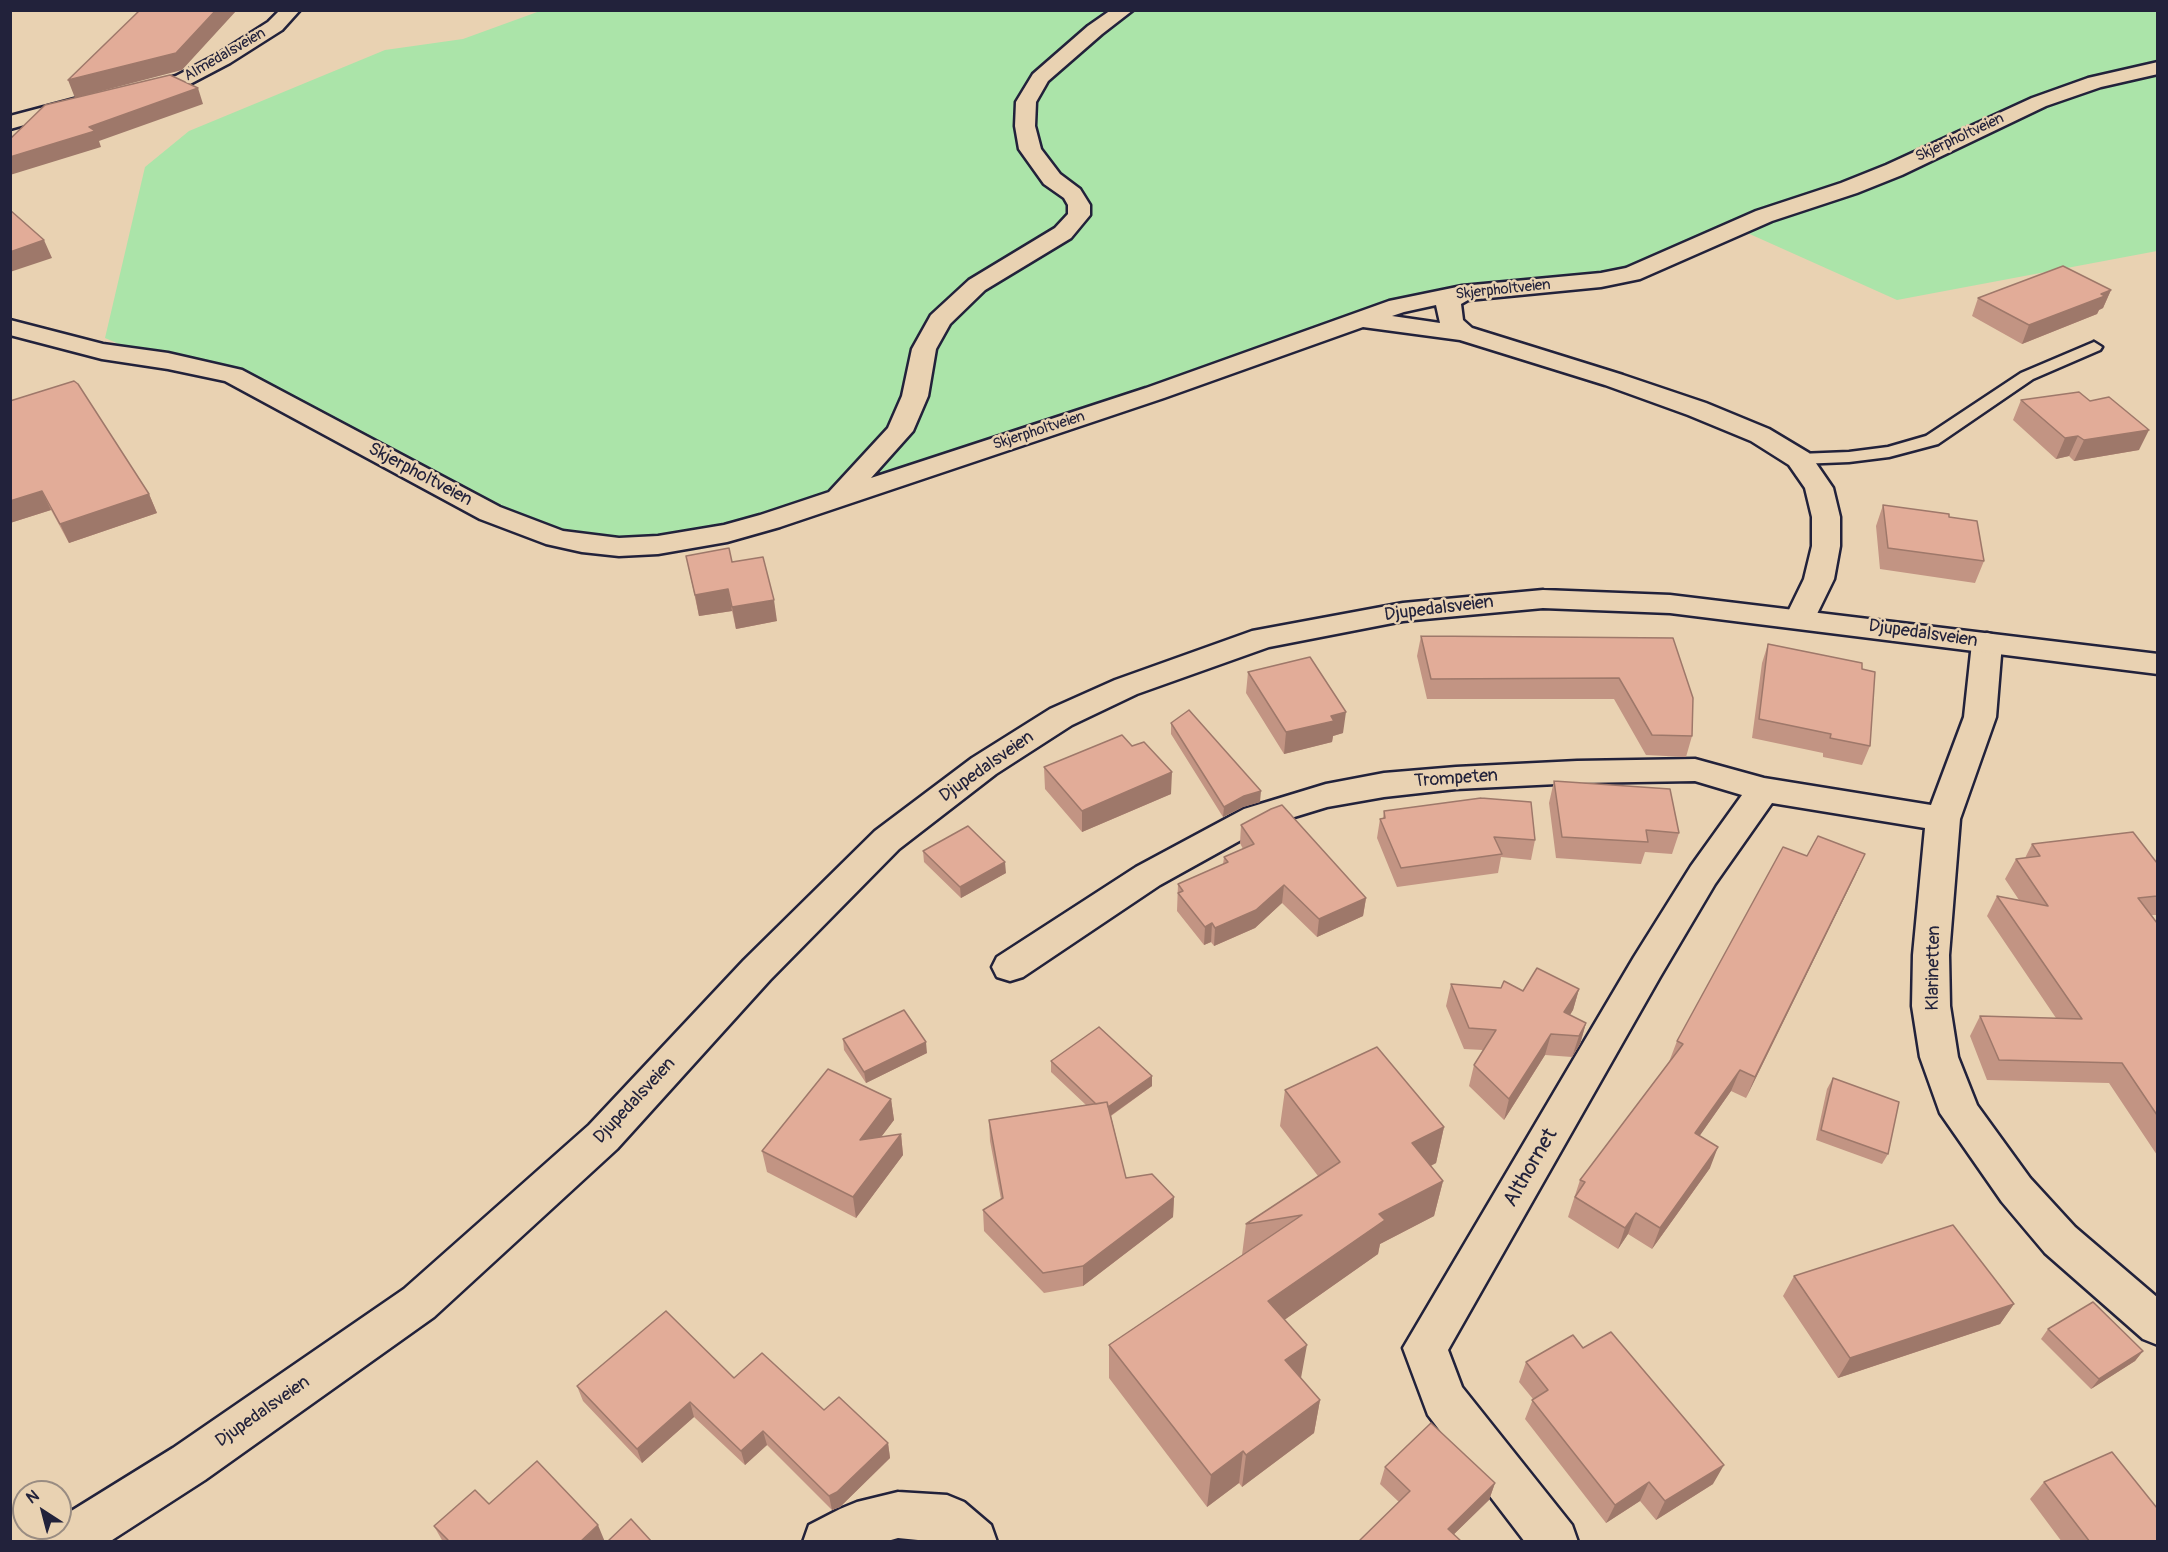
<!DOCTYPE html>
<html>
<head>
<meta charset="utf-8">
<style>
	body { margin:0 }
	#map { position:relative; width:2168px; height:1552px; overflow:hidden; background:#e9d2b2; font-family:Pangolin,sans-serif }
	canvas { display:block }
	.frame { position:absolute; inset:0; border:12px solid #22223b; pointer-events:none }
	.north { position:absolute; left:12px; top:1480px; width:60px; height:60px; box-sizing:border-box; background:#e9d2b2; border:2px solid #998c82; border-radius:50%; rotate:324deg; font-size:16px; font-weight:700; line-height:24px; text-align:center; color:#22223b }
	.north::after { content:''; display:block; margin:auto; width:21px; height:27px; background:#22223b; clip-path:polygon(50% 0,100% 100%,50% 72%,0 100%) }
</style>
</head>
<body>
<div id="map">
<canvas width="2168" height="1552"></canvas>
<div class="frame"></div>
<div class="north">N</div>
</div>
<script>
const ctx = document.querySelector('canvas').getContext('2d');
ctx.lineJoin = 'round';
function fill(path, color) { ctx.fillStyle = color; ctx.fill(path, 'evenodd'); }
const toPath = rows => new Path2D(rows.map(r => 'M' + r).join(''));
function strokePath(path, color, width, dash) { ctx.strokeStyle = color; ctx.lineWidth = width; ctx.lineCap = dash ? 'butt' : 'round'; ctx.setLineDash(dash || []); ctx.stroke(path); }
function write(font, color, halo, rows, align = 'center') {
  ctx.font = font + ' Pangolin,sans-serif'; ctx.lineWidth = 5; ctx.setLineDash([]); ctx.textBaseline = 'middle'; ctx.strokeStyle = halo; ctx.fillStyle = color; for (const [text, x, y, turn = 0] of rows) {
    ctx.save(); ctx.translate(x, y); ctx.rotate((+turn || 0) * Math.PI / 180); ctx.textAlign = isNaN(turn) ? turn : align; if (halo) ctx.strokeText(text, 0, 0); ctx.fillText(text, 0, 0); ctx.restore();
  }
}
const green = toPath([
	[540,11,2157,11,2157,251,1897,300,1734,227,1650,269,1364,315,813,509,654,547,539,535,237,376,144,355,105,338,145,167,189,131,385,50,463,39]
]);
const lane = toPath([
	[2094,342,2102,347,2100,350,2033,379,1938,444,1889,457,1849,462,1799,464,1793,463,1790,459,1793,455,1799,454,1849,452,1888,447,1926,436,2021,373,2094,342]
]);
const street = toPath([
	[280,10,300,10,282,30,230,63,190,84,138,99,131,97,128,93,131,89,176,76,216,55,268,22,280,10],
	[1111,10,1133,10,1102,34,1048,81,1036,102,1035,126,1041,149,1060,174,1080,189,1090,205,1090,215,1071,238,985,290,950,324,936,349,928,396,913,431,871,478,1146,388,1389,301,1462,286,1601,273,1626,268,1756,211,1841,183,1886,165,2032,98,2088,78,2158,62,2158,74,2101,87,2046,106,1902,175,1857,193,1772,221,1640,279,1601,287,1468,300,1461,304,1463,320,1472,328,1623,375,1706,403,1769,429,1809,453,1833,488,1840,517,1840,546,1834,579,1815,618,1811,625,1800,627,1789,625,1785,618,1804,579,1812,546,1812,517,1805,488,1789,465,1751,441,1688,415,1605,385,1460,340,1363,327,1164,398,780,527,727,542,658,554,619,556,582,552,546,544,480,519,225,381,168,369,102,359,10,335,10,320,103,344,168,353,242,370,500,507,563,531,619,538,658,536,724,525,760,515,829,492,888,428,902,396,912,349,931,315,969,280,1055,228,1068,214,1068,205,1064,198,1044,184,1019,149,1015,126,1016,102,1033,74,1088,26,1111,10],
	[1436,305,1440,323,1392,316,1404,312,1436,305],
	[78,98,85,100,88,104,85,108,10,129,10,116,78,98],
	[1987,633,1998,636,2002,643,1996,717,1960,819,1949,955,1950,1006,1958,1057,1977,1105,2030,1178,2075,1227,2158,1298,2158,1345,2143,1339,2045,1253,2002,1202,1940,1113,1920,1057,1912,1006,1913,955,1925,828,1772,803,1715,884,1660,977,1448,1350,1462,1387,1572,1525,1578,1542,1525,1542,1428,1415,1403,1348,1634,957,1691,866,1742,795,1695,781,1577,783,1456,789,1384,797,1327,807,1268,825,1160,885,1023,977,1010,981,997,977,992,967,997,957,1136,867,1244,809,1326,784,1384,773,1456,767,1577,761,1695,759,1764,778,1931,805,1964,717,1972,643,1976,636,1987,633],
	[898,1492,947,1495,964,1502,991,1525,997,1542,938,1542,898,1538,884,1542,803,1542,809,1525,840,1509,857,1502,898,1492]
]);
const secondary = toPath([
	[1543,590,1670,595,2158,654,2158,674,1670,613,1543,608,1403,621,1269,647,1137,694,1072,725,996,774,899,849,770,980,617,1149,434,1317,205,1480,109,1542,42,1542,47,1528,60,1528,60,1518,173,1448,404,1289,589,1125,744,960,875,831,972,758,1050,709,1115,680,1252,631,1403,603,1543,590]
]);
const wall = toPath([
	[2111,290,2103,308,2099,310,2097,314,2022,344,1972,316,1978,298],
	[2021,400,2139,450,2074,461,2069,456,2056,459,2013,420],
	[10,401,149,494,157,513,69,543,51,510,10,523],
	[1883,505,1949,517,1984,561,1975,583,1880,569,1876,526],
	[686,556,732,562,777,621,736,629,732,611,699,616],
	[1421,636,1673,638,1692,736,1686,757,1646,755,1614,699,1427,699,1417,656],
	[1768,644,1862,669,1870,746,1862,765,1823,757,1823,753,1752,738,1762,663],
	[1248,672,1343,733,1333,736,1332,742,1284,754,1246,693],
	[1171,723,1260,802,1243,807,1223,817,1171,734],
	[1044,767,1171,794,1082,832,1045,789],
	[1554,781,1679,833,1672,854,1645,852,1641,864,1556,858,1549,803],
	[1384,811,1535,840,1531,860,1501,857,1498,873,1397,887,1377,838,1380,819,1383,818],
	[1241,825,1366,898,1363,916,1317,937,1282,903,1255,928,1214,946,1211,942,1204,945,1177,911,1178,884,1223,864,1224,857,1243,849,1240,843],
	[2032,844,2157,863,2157,915,2152,915,2157,923,2157,1155,2109,1083,1987,1080,1970,1036,1980,1016,2056,1018,1987,916,1997,896,2019,900,2005,879,2016,859,2025,858],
	[923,851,1006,873,961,898,924,862],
	[1865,854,1855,876,1746,1098,1731,1091,1699,1136,1710,1168,1652,1249,1628,1234,1618,1249,1568,1217,1580,1180,1669,1062,1677,1041,1807,856],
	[1451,984,1523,991,1579,989,1573,1010,1570,1015,1586,1023,1580,1044,1572,1057,1545,1055,1504,1120,1469,1086,1474,1065,1483,1050,1464,1049,1446,1006],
	[843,1039,927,1053,866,1083,844,1050],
	[1051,1061,1152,1086,1111,1116,1126,1178,1174,1197,1173,1217,1083,1286,1044,1293,984,1231,983,1210,1001,1199,990,1141,989,1120,1086,1105,1051,1072],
	[1833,1078,1888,1154,1882,1164,1816,1140,1827,1089],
	[1285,1090,1444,1127,1436,1163,1431,1166,1443,1181,1434,1216,1380,1244,1378,1254,1284,1320,1301,1378,1320,1400,1314,1433,1242,1487,1239,1483,1207,1507,1109,1378,1109,1345,1242,1255,1246,1224,1318,1176,1280,1126],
	[891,1099,894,1120,881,1137,901,1134,903,1155,856,1218,767,1172,762,1151],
	[1794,1276,2014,1304,2000,1324,1838,1378,1783,1296],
	[2048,1329,2143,1351,2135,1361,2091,1389,2041,1339],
	[1583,1348,1713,1484,1656,1520,1640,1501,1606,1523,1525,1419,1533,1399,1519,1382,1526,1362],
	[734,1378,824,1410,888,1443,890,1458,840,1507,832,1510,767,1445,745,1465,694,1417,642,1463,583,1401,577,1386],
	[1385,1467,1495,1483,1489,1500,1454,1534,1399,1502,1380,1484],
	[2044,1482,2157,1542,2062,1542,2030,1499],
	[489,1504,605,1542,443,1542,434,1526]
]);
const shadedWall = toPath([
	[216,10,237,10,182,70,75,98,68,80],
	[198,88,203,104,99,141,101,147,10,175,10,157,89,127],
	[44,240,52,258,10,272,10,252],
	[2111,290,2103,308,2099,310,2097,314,2022,344,2029,325],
	[2149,430,2139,450,2074,461,2084,440],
	[2078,436,2069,456,2056,459,2065,438],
	[42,491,51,510,10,523,10,501],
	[149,494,157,513,69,543,60,524],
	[728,589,732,611,699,616,695,595],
	[774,600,777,621,736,629,732,607],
	[1346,712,1343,733,1333,736,1332,742,1284,754,1286,732,1331,716],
	[1172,772,1171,794,1082,832,1082,811],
	[1261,791,1260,802,1243,807,1223,817,1224,807,1244,796],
	[1865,854,1855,876,1746,1098,1755,1077],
	[1005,862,1006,873,961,898,960,887],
	[1284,885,1282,903,1255,928,1214,946,1215,928],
	[1366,898,1363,916,1317,937,1319,919],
	[1212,923,1211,942,1204,945,1205,927],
	[1579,989,1573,1010,1558,1033,1564,1012],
	[1586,1023,1580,1044,1572,1057,1579,1036],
	[1551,1034,1545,1055,1504,1120,1509,1099],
	[926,1042,927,1053,866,1083,864,1072],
	[1740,1070,1731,1091,1687,1154,1695,1133],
	[1152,1076,1152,1086,1103,1121,1103,1110],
	[891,1099,894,1120,863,1161,860,1140],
	[1444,1127,1436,1163,1405,1178,1412,1143],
	[901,1134,903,1155,856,1218,853,1197],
	[1718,1147,1710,1168,1652,1249,1660,1228],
	[1443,1181,1434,1216,1380,1244,1378,1254,1263,1335,1268,1301,1379,1214],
	[1174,1197,1173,1217,1083,1286,1083,1266],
	[1636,1213,1628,1234,1618,1249,1625,1228],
	[2014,1304,2000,1324,1838,1378,1850,1358],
	[1307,1345,1301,1378,1285,1360],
	[2143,1351,2135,1361,2091,1389,2099,1379],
	[1320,1400,1314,1433,1242,1487,1246,1455],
	[690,1402,694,1417,642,1463,637,1449],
	[763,1431,767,1445,745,1465,741,1451],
	[888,1443,890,1458,840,1507,832,1510,829,1496],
	[1243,1451,1239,1483,1207,1507,1211,1475],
	[1724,1465,1713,1484,1656,1520,1665,1501],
	[1649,1482,1640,1501,1606,1523,1615,1505],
	[1495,1483,1489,1500,1446,1542,1448,1529],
	[598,1525,605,1542,580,1542]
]);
const building = toPath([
	[140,10,216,10,176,53,68,80,140,10],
	[170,75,198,88,89,127,95,131,10,157,10,139,45,105,170,75],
	[10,210,44,240,10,252,10,210],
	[2063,266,2111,290,2101,294,2105,296,2029,325,1978,298,2063,266],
	[74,381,78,384,149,494,60,524,42,491,10,501,10,401,74,381],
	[2079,392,2090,401,2109,397,2149,430,2084,440,2078,436,2065,438,2021,400,2079,392],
	[1883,505,1949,514,1949,517,1977,521,1984,561,1888,548,1883,505],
	[729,548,732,562,763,557,774,600,732,607,728,589,695,595,686,556,729,548],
	[1421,636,1673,638,1693,698,1692,736,1652,735,1619,678,1431,679,1421,636],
	[1768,644,1862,663,1862,669,1875,672,1870,746,1830,738,1831,734,1759,719,1768,644],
	[1310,657,1346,712,1331,716,1334,721,1286,732,1248,672,1310,657],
	[1189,710,1261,791,1244,796,1224,807,1171,723,1189,710],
	[1122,735,1132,746,1144,742,1172,772,1082,811,1044,767,1122,735],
	[1554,781,1670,789,1679,833,1646,830,1648,842,1562,837,1554,781],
	[1481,798,1531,802,1535,840,1494,837,1502,854,1401,868,1380,819,1385,818,1384,811,1481,798],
	[1282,805,1366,898,1319,919,1284,885,1256,910,1215,928,1212,923,1205,927,1178,893,1183,891,1178,884,1228,862,1224,857,1254,844,1241,825,1271,809,1282,805],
	[968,826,1005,862,960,887,923,851,968,826],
	[2133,832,2157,863,2157,896,2138,898,2157,923,2157,1115,2122,1063,1999,1060,1980,1016,2082,1019,1997,896,2048,906,2016,859,2040,856,2032,844,2133,832],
	[1818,836,1865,854,1755,1077,1740,1070,1695,1133,1718,1147,1660,1228,1636,1213,1625,1228,1575,1197,1585,1182,1580,1180,1683,1044,1677,1041,1783,847,1807,856,1818,836],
	[1537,968,1579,989,1564,1012,1586,1023,1579,1036,1551,1034,1509,1099,1474,1065,1496,1030,1469,1028,1451,984,1501,988,1504,981,1523,991,1537,968],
	[904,1010,926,1042,864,1072,843,1039,904,1010],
	[1099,1027,1152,1076,1108,1107,1107,1102,1096,1104,1051,1061,1099,1027],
	[1377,1047,1444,1127,1412,1143,1443,1181,1379,1214,1385,1220,1268,1301,1307,1345,1285,1360,1320,1400,1246,1455,1243,1451,1211,1475,1109,1345,1302,1215,1246,1224,1340,1162,1285,1090,1377,1047],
	[828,1069,891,1099,860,1140,901,1134,853,1197,762,1151,828,1069],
	[1833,1078,1899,1102,1888,1154,1821,1130,1833,1078],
	[1107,1102,1126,1178,1152,1174,1174,1197,1083,1266,1043,1273,983,1210,1003,1198,989,1120,1107,1102],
	[1953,1225,2014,1304,1850,1358,1794,1276,1953,1225],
	[2093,1302,2143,1351,2099,1379,2048,1329,2093,1302],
	[666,1311,734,1378,762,1353,824,1410,839,1397,888,1443,837,1492,829,1496,763,1431,741,1451,690,1402,637,1449,577,1386,666,1311],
	[1611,1332,1724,1465,1665,1501,1649,1482,1615,1505,1532,1400,1548,1390,1526,1362,1573,1335,1583,1348,1611,1332],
	[1431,1423,1495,1483,1448,1529,1462,1542,1358,1542,1410,1491,1385,1467,1431,1423],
	[2112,1452,2157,1508,2157,1542,2090,1542,2044,1482,2112,1452],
	[537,1461,598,1525,580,1542,446,1542,448,1540,434,1526,475,1490,489,1504,537,1461],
	[631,1519,652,1542,607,1542,631,1519]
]);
const farStreetnames = [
	["Almedalsveien",225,55,-30],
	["Skjerpholtveien",1960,138,-25],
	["Skjerpholtveien",1503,290,-6],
	["Skjerpholtveien",1039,431,-18]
];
const streetNames = [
	["Skjerpholtveien",420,475,28],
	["Djupedalsveien",1439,609,-7],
	["Djupedalsveien",1923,634,8],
	["Djupedalsveien",987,767,-35],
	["Trompeten",1456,779,-4],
	["Klarinetten",1934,968,-89],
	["Djupedalsveien",635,1101,-47],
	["Djupedalsveien",263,1412,-35]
];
const nearStreetnames = [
	["Althornet",1531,1168,-60]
];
fill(green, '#abe4a9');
strokePath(lane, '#22223b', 5);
strokePath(street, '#22223b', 5);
strokePath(secondary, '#22223b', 5);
fill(lane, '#e9d2b2');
fill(street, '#e9d2b2');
fill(secondary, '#e9d2b2');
fill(wall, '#c29483');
fill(shadedWall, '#9e786a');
fill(building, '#e2ac98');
strokePath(building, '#9e786a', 1.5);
write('15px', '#22223b', '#e9d2b2', farStreetnames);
write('18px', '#22223b', '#e9d2b2', streetNames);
write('21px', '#22223b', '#e9d2b2', nearStreetnames);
</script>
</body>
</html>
